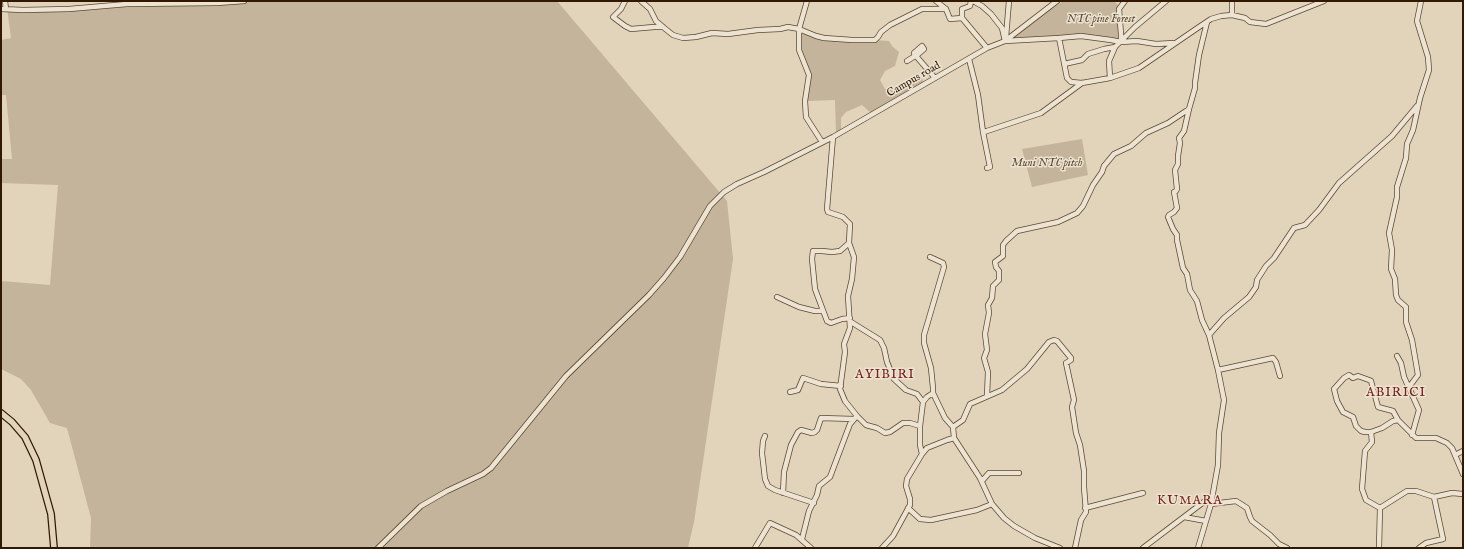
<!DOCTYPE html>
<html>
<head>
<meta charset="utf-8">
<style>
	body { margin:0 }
	#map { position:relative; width:1464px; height:549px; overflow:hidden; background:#e1d4bb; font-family:"IM FELL English",serif }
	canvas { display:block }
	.frame { position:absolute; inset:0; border:2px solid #301900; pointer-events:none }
</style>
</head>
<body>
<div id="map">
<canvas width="1464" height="549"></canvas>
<div class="frame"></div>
</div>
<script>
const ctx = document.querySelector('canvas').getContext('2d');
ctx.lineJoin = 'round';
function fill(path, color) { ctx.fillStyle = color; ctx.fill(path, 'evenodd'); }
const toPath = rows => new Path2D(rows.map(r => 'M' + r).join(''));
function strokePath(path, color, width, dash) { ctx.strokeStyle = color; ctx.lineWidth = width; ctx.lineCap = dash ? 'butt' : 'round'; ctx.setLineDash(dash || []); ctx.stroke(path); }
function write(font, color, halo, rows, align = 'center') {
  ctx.font = font + ' "IM FELL English",serif'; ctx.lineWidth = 3; ctx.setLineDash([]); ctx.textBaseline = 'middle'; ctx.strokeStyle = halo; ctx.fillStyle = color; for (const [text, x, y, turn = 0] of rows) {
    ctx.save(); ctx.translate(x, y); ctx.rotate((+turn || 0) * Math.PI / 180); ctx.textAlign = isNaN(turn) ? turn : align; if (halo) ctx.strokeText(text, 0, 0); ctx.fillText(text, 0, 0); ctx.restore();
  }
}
const green = toPath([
	[206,1,557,1,727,201,733,259,694,522,688,548,90,548,91,518,67,428,50,423,31,390,21,379,1,369,1,281,50,285,58,185,1,183,1,159,12,159,6,95,1,95,1,40,11,38,7,8,101,6],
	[1063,1,1114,1,1118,5,1120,41,1079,35,1007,40],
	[802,30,814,36,889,41,892,46,899,52,895,66,885,71,880,80,885,89,888,89,902,85,915,75,922,78,924,84,871,113,862,105,846,112,841,118,841,132,836,134,835,100,807,101,811,77,810,72,802,56,801,48],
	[1082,139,1088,175,1032,187,1022,149]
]);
const minor = toPath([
	[5,1,6,9],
	[625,1,621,9,613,17,625,26,631,29,654,27,663,27],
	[641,1,650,9,656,21,663,27,673,35,683,38,696,37,712,33,728,34,758,30,780,29,788,27,799,29,799,50,809,75,805,101,806,117,822,142],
	[807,1,799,29,816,36,824,38,852,40,875,40,878,37,881,32,890,25,922,9,946,9],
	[936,1,946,9,950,19,962,18,987,48],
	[973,1,982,6,991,14,1002,28,1005,41],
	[1232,1,1232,15],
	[1,9,23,10,69,9,127,4,217,3,244,1],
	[962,18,962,9,970,6,971,1],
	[1006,37,1009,1],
	[1059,38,1081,36,1111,40,1121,42,1137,41,1156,44,1174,43],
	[1005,41,1059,38,1067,78,1071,82,1082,83,1110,78,1139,68,1199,27,1211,19,1221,16,1232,15,1245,18,1250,22,1266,24,1324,1],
	[1121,42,1121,34,1119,9,1125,1],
	[969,59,978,95,983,132,990,167,987,168],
	[907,61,915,56,914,53,922,46,924,49,916,56,935,78],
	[1064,64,1082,60,1088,54,1104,49,1115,47],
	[1110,78,1109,61,1115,47,1135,27,1166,1],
	[1189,109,1184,131,1179,138,1180,143,1178,156,1178,164,1175,170,1177,189,1176,191,1174,192,1177,208,1174,212,1169,215,1168,217,1173,229,1177,235,1177,240,1183,268,1187,274,1190,290,1197,301,1202,320,1209,335,1218,370,1224,400,1219,433,1218,465,1211,504,1198,548],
	[984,132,1041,113,1082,83],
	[849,243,840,251,832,252,822,251,813,251,812,259,815,289,827,321,831,323,842,319,850,318],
	[777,297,799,307,815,311,823,311],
	[851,322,880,340,884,348,887,362,894,379,906,390,917,394,923,402],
	[1209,335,1224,318,1249,297,1256,287,1257,280,1266,266,1274,258,1294,228,1305,225,1319,210,1339,183,1392,136,1417,106],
	[1397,356,1401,363,1404,377,1419,410,1412,435],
	[1218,370,1273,358,1276,362,1280,376],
	[1409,387,1418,375,1412,340,1406,322,1406,307,1398,300,1396,295,1395,279,1391,269,1392,250,1389,233,1397,197,1397,187,1406,158,1407,144,1413,130,1420,98,1429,70,1428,57,1417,21,1421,1],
	[790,392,798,390,803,378,821,384,841,386],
	[933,393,945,418,953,427],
	[987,396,988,372,984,358,987,350,985,334,989,313,988,305,992,298,993,286,999,280,999,271,996,267,995,262,1003,256,1003,245,1006,241,1017,231,1058,222,1077,213,1083,206,1093,185,1102,172,1104,166,1114,154,1131,146,1146,133,1168,123,1189,109,1195,88,1195,83,1199,55,1207,22],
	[857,416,866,425,877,428,885,433,890,432,903,423,910,423,920,426],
	[1398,420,1393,421,1382,428,1371,432,1365,432,1361,431,1356,426,1353,417,1343,412,1337,401,1334,389,1344,378,1349,375,1353,378,1358,376,1369,380,1371,381,1378,407,1393,411,1398,420,1416,438,1436,438,1447,443,1452,448,1463,474],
	[1371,432,1372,442,1365,451,1362,489,1366,500,1380,508],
	[765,436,763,441,762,453,765,479,768,486,775,490,814,503],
	[954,438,953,427,963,420,970,404,1002,390,1027,369,1049,342,1054,340,1057,341,1071,358,1071,360,1066,363,1074,400,1072,407,1076,433,1080,445,1084,471,1084,487,1086,512,1081,520,1075,548],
	[922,454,920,445,920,426,923,402,927,397,933,393,933,388,931,368,924,343,924,335,944,267,943,263,930,257],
	[1455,455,1463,451],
	[982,481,989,473,1019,473],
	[783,493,784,472,791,445,798,432,801,430,812,433,815,432,817,430,821,418,854,419],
	[908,508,920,519,931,520,977,510,992,504],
	[1085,508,1143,493],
	[1380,508,1407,491,1416,491,1434,497,1452,493,1463,494],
	[1184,517,1206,521],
	[802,539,809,511,817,495,819,486,830,477,850,424,857,416,845,401,840,389,845,352,844,344,850,328,848,296,852,279,854,257,849,243,850,224,843,217,828,212,827,209,833,137],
	[378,548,421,506,447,491,483,474,491,468,566,376,649,295,664,278,680,257,710,206,724,192,737,184,764,172,833,137,987,48,1005,41,1057,1],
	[755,548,770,523,796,535,811,548],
	[882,548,893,536,910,505,910,499,906,486,907,479,922,454,927,448,947,440,954,438,980,478,992,504,1004,518,1014,526,1035,538,1060,548],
	[1143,548,1205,501,1211,504,1236,501,1247,508,1250,517,1252,521,1270,535,1279,544,1287,548],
	[1379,548,1380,508],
	[1419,548,1426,543,1443,539,1434,497]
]);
const major = toPath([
	[1,413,12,422,25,437,36,460,51,514,54,548]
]);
const parkNames = [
	["NTC pine Forest",1101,20],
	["Muni NTC pitch",1047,164]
];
const streetNames = [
	["Campus road",914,80,-30]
];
const quarterNames = [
	["AYIBIRI",885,375],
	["ABIRICI",1396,393],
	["KUMARA",1190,501]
];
fill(green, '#c3b49b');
strokePath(minor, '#5c482f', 6);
strokePath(major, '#301900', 8);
strokePath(minor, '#ece3d3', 4.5);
strokePath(major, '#e1d4bb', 5.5);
write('italic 11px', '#5c482e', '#ece3d3', parkNames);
write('11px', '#301900', '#ece3d3', streetNames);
ctx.letterSpacing = '1px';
write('13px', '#7a1f14', '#ece3d3', quarterNames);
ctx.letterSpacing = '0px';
</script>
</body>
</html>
